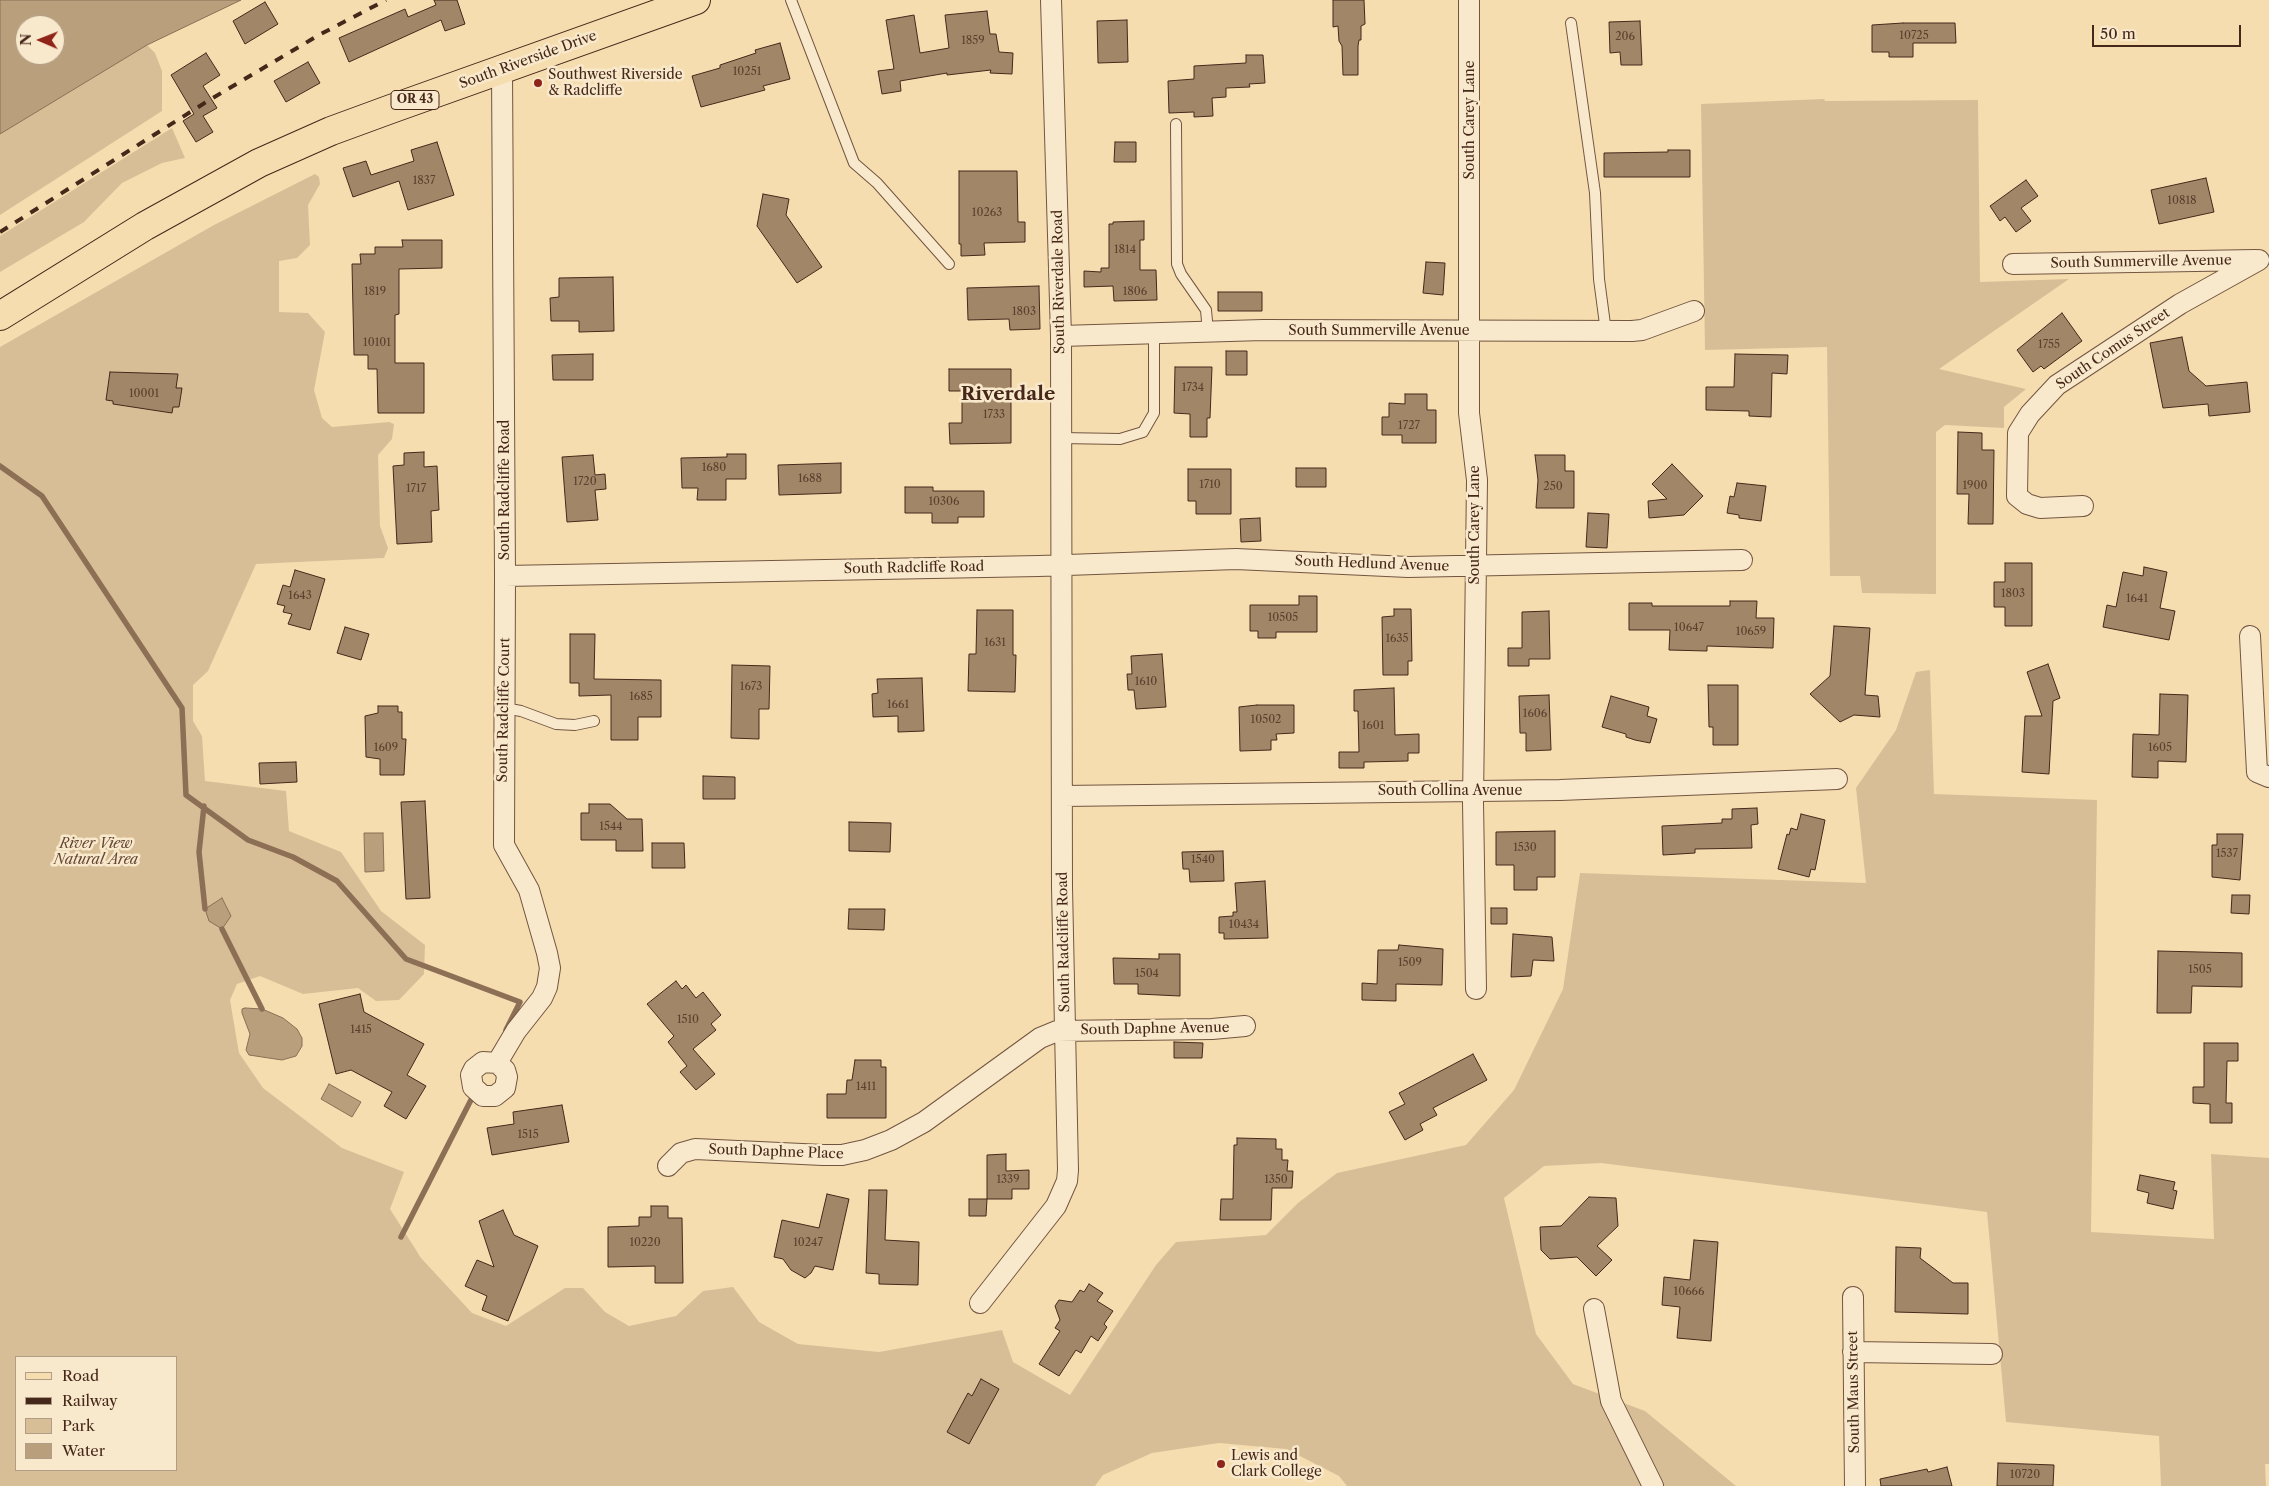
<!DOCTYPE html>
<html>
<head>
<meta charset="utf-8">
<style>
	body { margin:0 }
	#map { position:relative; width:2269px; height:1486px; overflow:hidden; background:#f6ddb0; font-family:"Libre Caslon Text",serif }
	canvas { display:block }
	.legend { position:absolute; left:15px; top:1356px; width:162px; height:115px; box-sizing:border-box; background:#f9e9cc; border:1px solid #b19c85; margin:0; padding:6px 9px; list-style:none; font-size:15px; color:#46281a }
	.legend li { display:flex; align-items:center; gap:10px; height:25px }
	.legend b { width:25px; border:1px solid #b19c85 }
	.north { position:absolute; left:15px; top:15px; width:50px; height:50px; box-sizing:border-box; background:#f9e9cc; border:1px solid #b19c85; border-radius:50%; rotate:271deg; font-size:14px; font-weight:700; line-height:20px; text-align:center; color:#46281a }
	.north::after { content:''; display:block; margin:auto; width:18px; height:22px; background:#8f2418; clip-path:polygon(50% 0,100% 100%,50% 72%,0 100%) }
	.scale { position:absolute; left:2092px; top:25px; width:149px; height:22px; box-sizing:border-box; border:2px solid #46281a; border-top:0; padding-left:6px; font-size:15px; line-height:18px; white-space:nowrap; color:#46281a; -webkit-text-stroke:4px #f9e9cc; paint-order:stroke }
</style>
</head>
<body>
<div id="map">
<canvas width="2269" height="1486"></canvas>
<ul class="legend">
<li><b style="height:6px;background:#f6ddb0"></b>Road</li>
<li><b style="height:6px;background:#46281a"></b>Railway</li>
<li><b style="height:14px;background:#d8be96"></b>Park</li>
<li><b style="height:14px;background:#ba9f7d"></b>Water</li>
</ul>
<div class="north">N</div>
<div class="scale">50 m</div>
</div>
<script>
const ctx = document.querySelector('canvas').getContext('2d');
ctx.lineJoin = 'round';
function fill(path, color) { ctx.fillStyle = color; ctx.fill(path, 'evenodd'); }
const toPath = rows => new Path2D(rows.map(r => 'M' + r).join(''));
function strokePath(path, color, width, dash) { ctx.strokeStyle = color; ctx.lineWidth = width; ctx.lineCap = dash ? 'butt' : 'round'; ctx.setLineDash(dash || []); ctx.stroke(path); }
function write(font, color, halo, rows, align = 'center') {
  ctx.font = font + ' "Libre Caslon Text",serif'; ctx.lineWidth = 5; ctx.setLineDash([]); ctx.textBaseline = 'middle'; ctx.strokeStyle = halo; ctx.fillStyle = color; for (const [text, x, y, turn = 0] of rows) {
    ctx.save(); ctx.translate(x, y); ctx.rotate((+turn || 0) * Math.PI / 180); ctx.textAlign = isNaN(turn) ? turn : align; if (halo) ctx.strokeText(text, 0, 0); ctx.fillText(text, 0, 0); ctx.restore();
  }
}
const green = toPath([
	[147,45,155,53,162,71,162,111,0,215,0,134],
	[1824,99,1825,101,1978,100,1980,282,2069,279,1939,369,2026,389,2004,407,2004,428,1945,425,1936,432,1936,594,1862,593,1860,576,1830,576,1827,347,1705,350,1701,104],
	[172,128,185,158,162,163,122,183,84,222,0,272,0,236],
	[315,174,319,177,320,184,308,205,310,245,297,258,279,261,279,312,308,313,325,332,314,390,322,418,332,427,389,422,394,424,392,439,378,455,380,526,388,548,384,558,256,564,208,671,193,685,193,721,202,736,205,781,286,791,289,831,341,852,381,911,425,945,424,974,399,1000,376,1001,358,988,303,994,260,976,237,984,230,1000,239,1053,263,1088,342,1148,404,1172,390,1209,421,1258,472,1313,506,1326,565,1288,583,1288,605,1312,629,1326,676,1316,703,1291,733,1287,759,1322,798,1344,879,1352,1002,1330,1013,1362,1070,1395,1156,1265,1176,1242,1266,1235,1298,1203,1337,1173,1466,1145,1514,1090,1563,989,1580,873,1866,883,1856,788,1896,730,1916,672,1930,670,1934,794,2097,800,2091,1232,2214,1239,2211,1154,2269,1158,2269,1464,2265,1464,2266,1486,2161,1486,2159,1436,2006,1422,1987,1212,1601,1163,1544,1166,1504,1198,1536,1334,1573,1384,1645,1411,1736,1486,1347,1486,1339,1476,1286,1449,1219,1443,1152,1453,1103,1475,1095,1486,0,1486,0,347,214,225],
	[16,1357,176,1357,176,1470,16,1470]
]);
const water = toPath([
	[0,0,241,0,147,45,0,134,0,0],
	[25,25,55,25,55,55,25,55,25,25],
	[383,833,384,871,365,872,364,833,383,833],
	[222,898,231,916,222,929,209,921,205,909,222,898],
	[245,1008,262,1009,283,1018,297,1029,302,1038,302,1046,296,1056,282,1060,249,1055,246,1050,250,1034,242,1013,242,1009,245,1008],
	[329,1084,361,1102,352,1117,321,1099,329,1084]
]);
const stream = toPath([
	[0,466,42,496,182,708,186,795,248,840,293,857,337,881,406,959,520,1002,506,1030],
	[204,806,199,852,205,909],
	[222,929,262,1009],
	[401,1237,475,1092]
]);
const building = toPath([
	[434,0,457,0,465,24,445,31,441,20,349,62,339,38,405,9,408,17,436,5,434,0],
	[1333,0,1364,0,1365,24,1361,26,1361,40,1359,40,1358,46,1358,75,1343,75,1342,46,1339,41,1338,26,1333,27,1333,0],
	[265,2,278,24,245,44,233,21,265,2],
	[987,11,990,34,996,34,999,52,1013,53,1012,74,990,73,991,70,947,75,947,73,900,81,901,91,882,94,878,71,894,69,886,20,914,15,920,53,949,48,945,15,987,11],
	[1127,20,1128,62,1098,63,1097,21,1127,20],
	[1640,21,1642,65,1621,65,1620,52,1610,53,1609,22,1640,21],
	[1903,23,1955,23,1956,43,1913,43,1913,57,1889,57,1889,52,1872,52,1872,25,1903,23],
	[780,43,790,79,763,86,765,90,701,107,692,76,720,68,720,65,756,53,755,50,780,43],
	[206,53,220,75,203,86,217,108,203,116,213,132,196,142,183,121,194,114,171,75,206,53],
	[1246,55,1263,55,1265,83,1249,84,1250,87,1226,88,1226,97,1212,98,1213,116,1194,117,1194,112,1169,113,1168,81,1194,79,1194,66,1246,63,1246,55],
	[308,62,320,83,286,102,274,81,308,62],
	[437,142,454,195,408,210,399,181,353,197,343,168,366,161,371,175,414,161,411,150,437,142],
	[1115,142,1136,142,1136,162,1114,162,1115,142],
	[1668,150,1690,150,1690,177,1604,177,1604,153,1668,152,1668,150],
	[959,171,1017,171,1018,222,1025,222,1025,242,984,243,985,255,961,256,961,244,959,244,959,171],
	[2206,178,2214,212,2159,224,2151,190,2206,178],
	[2026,180,2038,196,2021,208,2031,221,2016,232,2005,217,2000,221,1990,206,2026,180],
	[763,194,789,199,786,215,822,267,797,283,757,226,763,194],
	[1144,221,1144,240,1140,240,1140,270,1156,270,1157,300,1114,301,1113,286,1084,287,1084,271,1101,272,1101,268,1109,268,1109,224,1113,224,1113,222,1144,221],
	[402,240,442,240,442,268,399,269,399,314,395,315,395,363,424,363,424,413,378,413,377,369,368,369,368,355,354,355,352,264,361,264,360,254,375,254,375,247,403,247,402,240],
	[1426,262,1445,263,1443,295,1423,293,1426,262],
	[613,277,614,331,579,332,579,321,551,321,550,298,559,297,559,278,613,277],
	[1039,286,1040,329,1010,330,1009,319,968,320,967,288,1039,286],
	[1218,292,1262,292,1262,311,1218,311,1218,292],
	[2062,313,2082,341,2044,369,2041,366,2033,372,2017,350,2062,313],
	[2182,337,2189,371,2206,386,2247,382,2250,412,2209,416,2208,404,2163,408,2150,343,2182,337],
	[1226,351,1247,351,1247,375,1226,375,1226,351],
	[593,354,593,380,553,380,552,355,593,354],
	[1735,354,1788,355,1787,374,1772,373,1771,417,1749,416,1749,411,1706,410,1706,387,1734,387,1735,354],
	[1175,367,1212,367,1210,418,1207,418,1207,437,1190,437,1190,414,1174,413,1175,367],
	[949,369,1011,369,1011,443,950,444,949,423,962,423,962,391,949,391,949,369],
	[110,372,178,374,176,388,182,388,179,407,173,407,172,413,113,404,113,401,106,400,110,372],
	[1405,394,1427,394,1427,410,1436,410,1436,443,1402,443,1402,435,1382,435,1382,417,1389,417,1389,403,1405,404,1405,394],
	[1958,432,1982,433,1982,450,1994,450,1993,524,1968,524,1969,494,1957,494,1958,432],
	[424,452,424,467,437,466,439,510,431,511,432,542,397,544,393,466,404,465,404,453,424,452],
	[727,454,746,454,746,479,726,479,726,500,697,500,698,488,682,488,681,458,727,457,727,454],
	[593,455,595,475,605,474,606,489,595,490,598,520,567,522,562,457,593,455],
	[1535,455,1565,455,1565,471,1574,471,1574,508,1536,508,1538,480,1535,455],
	[841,463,841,493,779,495,778,465,841,463],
	[1672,464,1703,496,1684,515,1649,518,1648,501,1667,499,1652,484,1672,464],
	[1296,468,1326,468,1326,487,1296,487,1296,468],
	[1188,469,1231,469,1231,514,1196,514,1196,501,1188,501,1188,469],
	[1737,483,1766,486,1761,521,1739,518,1739,515,1727,513,1730,496,1734,497,1737,483],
	[905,487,933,487,933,491,984,491,984,517,958,517,958,523,932,523,932,513,905,513,905,487],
	[1588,513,1609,514,1607,548,1586,547,1588,513],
	[1260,518,1261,541,1241,542,1240,519,1260,518],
	[2005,563,2032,563,2032,626,2005,626,2005,607,1994,607,1994,582,2005,582,2005,563],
	[2144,567,2167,572,2160,608,2175,611,2169,640,2103,627,2107,605,2116,607,2123,572,2143,576,2144,567],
	[295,570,325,579,310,630,288,624,292,614,283,612,285,606,277,604,283,585,290,587,295,570],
	[1299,596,1317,596,1317,632,1276,632,1276,638,1258,638,1258,631,1250,631,1250,605,1299,605,1299,596],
	[1730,601,1757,601,1756,618,1774,618,1773,648,1707,646,1707,651,1669,650,1670,630,1629,630,1629,603,1652,603,1652,606,1730,606,1730,601],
	[1394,609,1411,609,1412,661,1408,661,1408,675,1383,675,1382,617,1394,616,1394,609],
	[977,610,1013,610,1013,655,1016,655,1015,692,968,691,969,654,976,654,977,610],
	[1549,611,1550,659,1529,659,1529,666,1508,666,1508,648,1522,648,1522,612,1549,611],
	[1834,626,1870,628,1865,695,1878,696,1880,717,1854,715,1840,722,1810,694,1830,676,1834,626],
	[345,627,369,634,361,660,337,653,345,627],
	[570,634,595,634,594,679,661,680,661,717,638,717,638,740,611,740,611,695,579,696,579,683,570,683,570,634],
	[1162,654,1166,707,1136,709,1134,690,1128,690,1127,674,1132,674,1131,656,1162,654],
	[2048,664,2060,698,2053,701,2049,774,2022,772,2025,716,2042,716,2027,672,2048,664],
	[732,665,770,666,769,709,759,709,759,739,731,738,732,665],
	[922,678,924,731,898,732,898,716,873,717,872,694,878,693,877,679,922,678],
	[1708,685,1738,685,1738,745,1713,745,1713,727,1709,727,1708,685],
	[1394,688,1395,735,1419,734,1419,753,1408,753,1408,761,1364,762,1364,768,1339,768,1339,752,1359,752,1358,711,1354,711,1354,690,1394,688],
	[2160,694,2188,695,2186,762,2158,761,2158,778,2132,777,2133,734,2159,735,2160,694],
	[1549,695,1551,750,1526,751,1526,733,1520,733,1519,696,1549,695],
	[1611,696,1649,707,1647,716,1657,719,1650,743,1635,740,1626,737,1626,734,1602,727,1611,696],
	[1257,705,1294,705,1294,733,1276,734,1277,740,1271,740,1271,750,1240,751,1239,707,1257,705],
	[378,706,398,706,398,712,402,712,402,739,406,739,404,775,380,775,380,759,366,757,365,716,378,713,378,706],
	[296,762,297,782,260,784,259,763,296,762],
	[703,776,735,777,735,799,703,799,703,776],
	[425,801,430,898,406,899,401,802,425,801],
	[589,804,610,804,627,819,642,819,643,851,616,851,616,840,581,840,581,813,589,813,589,804],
	[1757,808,1758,824,1751,825,1752,848,1695,849,1695,853,1663,855,1662,826,1722,823,1722,819,1732,819,1732,809,1757,808],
	[1801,814,1825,820,1815,870,1811,869,1809,877,1778,869,1787,834,1789,835,1791,828,1797,830,1801,814],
	[849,822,891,823,890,852,849,851,849,822],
	[1555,831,1555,877,1537,877,1537,890,1514,890,1514,865,1496,865,1496,832,1555,831],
	[2217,834,2243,834,2240,880,2212,877,2212,845,2217,845,2217,834],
	[652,843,684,843,685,868,652,868,652,843],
	[1223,851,1224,881,1190,882,1189,869,1183,869,1182,852,1223,851],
	[1265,881,1268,938,1224,939,1224,933,1219,933,1219,917,1233,916,1233,912,1237,912,1235,883,1265,881],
	[2232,895,2250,895,2249,914,2231,913,2232,895],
	[1491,908,1507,908,1507,924,1491,924,1491,908],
	[849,909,885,909,884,930,848,929,849,909],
	[1513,934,1552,937,1554,961,1533,960,1531,976,1511,977,1513,934],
	[1399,945,1443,949,1442,985,1396,984,1396,1001,1362,1000,1362,983,1377,984,1378,950,1398,950,1399,945],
	[2158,951,2242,953,2242,987,2192,986,2191,1013,2157,1013,2158,951],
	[1159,954,1180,954,1180,996,1138,994,1138,984,1114,984,1113,958,1159,959,1159,954],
	[676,981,682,989,686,985,696,998,703,992,721,1015,711,1024,716,1030,693,1049,715,1074,696,1090,680,1072,687,1066,668,1042,674,1036,647,1004,676,981],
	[360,994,364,1012,424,1044,407,1075,426,1086,406,1119,384,1106,392,1092,351,1070,336,1074,319,1004,360,994],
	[1174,1042,1203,1043,1202,1058,1174,1058,1174,1042],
	[2204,1043,2238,1043,2238,1061,2227,1061,2226,1103,2232,1103,2232,1123,2210,1123,2210,1104,2193,1103,2193,1087,2204,1087,2204,1043],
	[1473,1054,1487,1080,1433,1108,1437,1115,1420,1124,1423,1130,1405,1140,1389,1112,1405,1104,1399,1093,1473,1054],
	[855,1060,881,1060,881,1067,886,1067,886,1118,827,1118,827,1094,846,1094,847,1080,852,1080,855,1060],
	[562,1105,569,1142,492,1155,487,1128,514,1124,513,1112,562,1105],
	[1237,1138,1276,1139,1276,1149,1282,1149,1282,1160,1288,1160,1287,1171,1293,1171,1292,1188,1272,1188,1271,1220,1220,1220,1221,1199,1233,1199,1234,1145,1237,1145,1237,1138],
	[1006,1154,1006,1171,1029,1170,1029,1189,1012,1189,1012,1199,987,1199,987,1155,1006,1154],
	[2140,1175,2175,1182,2173,1190,2177,1191,2173,1209,2147,1203,2149,1193,2137,1190,2140,1175],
	[869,1190,887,1190,885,1240,919,1242,918,1285,879,1284,879,1274,866,1273,869,1190],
	[827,1194,849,1199,833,1270,815,1266,811,1273,805,1278,791,1270,783,1259,774,1257,782,1220,819,1228,827,1194],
	[1589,1197,1616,1198,1618,1226,1597,1246,1612,1260,1596,1276,1577,1257,1550,1259,1541,1250,1540,1227,1561,1226,1589,1197],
	[969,1199,987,1199,986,1216,969,1216,969,1199],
	[651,1206,668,1206,668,1218,682,1218,683,1283,655,1283,655,1266,608,1267,608,1227,639,1226,639,1217,651,1217,651,1206],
	[503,1210,514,1235,538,1246,508,1321,482,1310,487,1296,465,1286,477,1260,494,1267,479,1221,503,1210],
	[1694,1240,1718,1242,1711,1341,1677,1338,1680,1307,1662,1305,1664,1277,1690,1280,1694,1240],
	[1896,1247,1921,1248,1920,1258,1953,1283,1968,1283,1968,1314,1895,1312,1896,1247],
	[1089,1284,1103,1293,1097,1301,1113,1311,1104,1324,1107,1327,1098,1341,1091,1336,1081,1353,1076,1350,1059,1376,1039,1364,1060,1331,1055,1328,1060,1320,1055,1306,1059,1300,1072,1302,1080,1290,1084,1292,1089,1284],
	[981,1379,999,1389,969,1444,947,1432,968,1393,972,1396,981,1379],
	[1998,1463,2054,1465,2053,1486,1997,1486,1998,1463],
	[1947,1467,1952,1486,1881,1486,1880,1479,1927,1469,1928,1472,1947,1467]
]);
const service = toPath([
	[791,0,854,163,877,183,949,264],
	[1571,23,1595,193,1599,279,1606,332],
	[1176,124,1177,264,1181,274,1206,310,1208,332],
	[1061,438,1120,439,1143,432,1154,413,1154,334],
	[504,708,521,711,556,724,575,725,594,721]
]);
const minor = toPath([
	[1469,0,1469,413,1477,480,1473,802,1476,989],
	[502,70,505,576,1039,566,1236,559,1408,567,1742,560],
	[2013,264,2256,260],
	[1061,336,1263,330,1632,331,1642,330,1694,311],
	[2083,506,2040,508,2027,504,2017,496,2018,433,2030,414,2057,385,2180,304,2259,260],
	[2250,636,2257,772,2269,777],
	[1062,796,1560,790,1837,779],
	[497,1063,483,1062,474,1069,471,1075,473,1087,483,1096,495,1096,505,1088,507,1077,505,1070,497,1063,516,1031,542,998,547,987,550,968,547,953,529,890,504,845,505,576],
	[668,1166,681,1153,695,1149,823,1155,842,1155,865,1150,891,1140,924,1122,1040,1038,1057,1031,1212,1029,1245,1026],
	[1853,1297,1855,1486],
	[980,1303,1056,1206,1067,1181,1068,1170,1062,887,1061,336,1051,0],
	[1594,1309,1611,1401,1653,1486],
	[1853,1352,1992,1354]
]);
const primary = toPath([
	[0,316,145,226,259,163,331,131,391,109,696,0]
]);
const rail = toPath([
	[0,232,211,99,319,35,386,0]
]);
const markers = [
	[538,83,5,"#8f2418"],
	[1221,1464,5,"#8f2418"]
];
const numberNames = [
	["10725",1914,36],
	["206",1625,37],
	["1859",973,41],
	["10251",747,72],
	["1837",424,181],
	["10818",2182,201],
	["10263",987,213],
	["1814",1125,250],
	["1819",375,292],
	["1806",1135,292],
	["1803",1024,312],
	["10101",377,343],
	["1755",2049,345],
	["1734",1193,388],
	["10001",144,394],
	["1733",994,415],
	["1727",1409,426],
	["1680",714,468],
	["1688",810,479],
	["1720",585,482],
	["1710",1210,485],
	["1900",1975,486],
	["250",1553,487],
	["1717",416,489],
	["10306",944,502],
	["1803",2013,594],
	["1643",300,596],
	["1641",2137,599],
	["10505",1283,618],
	["10647",1689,628],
	["10659",1751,632],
	["1635",1397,639],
	["1631",995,643],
	["1610",1146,682],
	["1673",751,687],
	["1685",641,697],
	["1661",898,705],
	["1606",1535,714],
	["10502",1266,720],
	["1601",1373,726],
	["1609",386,748],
	["1605",2160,748],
	["1544",611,827],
	["1530",1525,848],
	["1537",2227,854],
	["1540",1203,860],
	["10434",1244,925],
	["1509",1410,963],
	["1505",2200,970],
	["1504",1147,974],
	["1510",688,1020],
	["1415",361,1030],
	["1411",866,1087],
	["1515",528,1135],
	["1339",1008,1180],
	["1350",1276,1180],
	["10220",645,1243],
	["10247",808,1243],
	["10666",1689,1292],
	["10720",2025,1475]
];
const shields = [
	[415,100,48]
];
const shieldNames = [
	["OR 43",415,100]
];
const streetNames = [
	["South Riverside Drive",528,60,-20],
	["South Carey Lane",1470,120,-90],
	["South Summerville Avenue",2141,262,-1],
	["South Riverdale Road",1059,282,-91],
	["South Summerville Avenue",1379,331],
	["South Comus Street",2113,349,-34],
	["South Radcliffe Road",505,490,-90],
	["South Carey Lane",1475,525,-90],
	["South Hedlund Avenue",1372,564,2],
	["South Radcliffe Road",914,568,-1],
	["South Radcliffe Court",504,710,-89],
	["South Collina Avenue",1450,791],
	["South Radcliffe Road",1064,942,-91],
	["South Daphne Avenue",1155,1029,-1],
	["South Daphne Place",776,1152,2],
	["South Maus Street",1854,1392,-91]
];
const poiNames = [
	["Southwest Riverside",548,75],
	["& Radcliffe",548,91],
	["Lewis and",1231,1456],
	["Clark College",1231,1472]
];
const parkNames = [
	["River View",96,844],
	["Natural Area",96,860]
];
const districtNames = [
	["Riverdale",1008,395]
];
fill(green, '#d8be96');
fill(water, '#ba9f7d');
strokePath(water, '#8c6f55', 1);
strokePath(stream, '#8c6f55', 5.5);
fill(building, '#a28668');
strokePath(building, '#46281a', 1);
strokePath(service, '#725540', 12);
strokePath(minor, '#725540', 22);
strokePath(primary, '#46281a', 30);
strokePath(service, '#f9e9cc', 10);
strokePath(minor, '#f9e9cc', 20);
strokePath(primary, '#f6ddb0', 28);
strokePath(rail, '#46281a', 4, [9, 9]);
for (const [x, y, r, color] of markers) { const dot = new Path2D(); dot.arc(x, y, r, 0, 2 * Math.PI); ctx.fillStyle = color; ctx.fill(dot); strokePath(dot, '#f9e9cc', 2); }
write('11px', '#5d402e', null, numberNames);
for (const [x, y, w] of shields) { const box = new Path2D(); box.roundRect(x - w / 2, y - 9.5, w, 19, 4); ctx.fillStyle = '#f9e9cc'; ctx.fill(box); strokePath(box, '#46281a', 1); }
write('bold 12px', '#46281a', null, shieldNames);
write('14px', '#46281a', '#f9e9cc', streetNames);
write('14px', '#46281a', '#f9e9cc', poiNames, 'left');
write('italic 14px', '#634633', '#f9e9cc', parkNames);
write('bold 19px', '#46281a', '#f9e9cc', districtNames);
</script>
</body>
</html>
